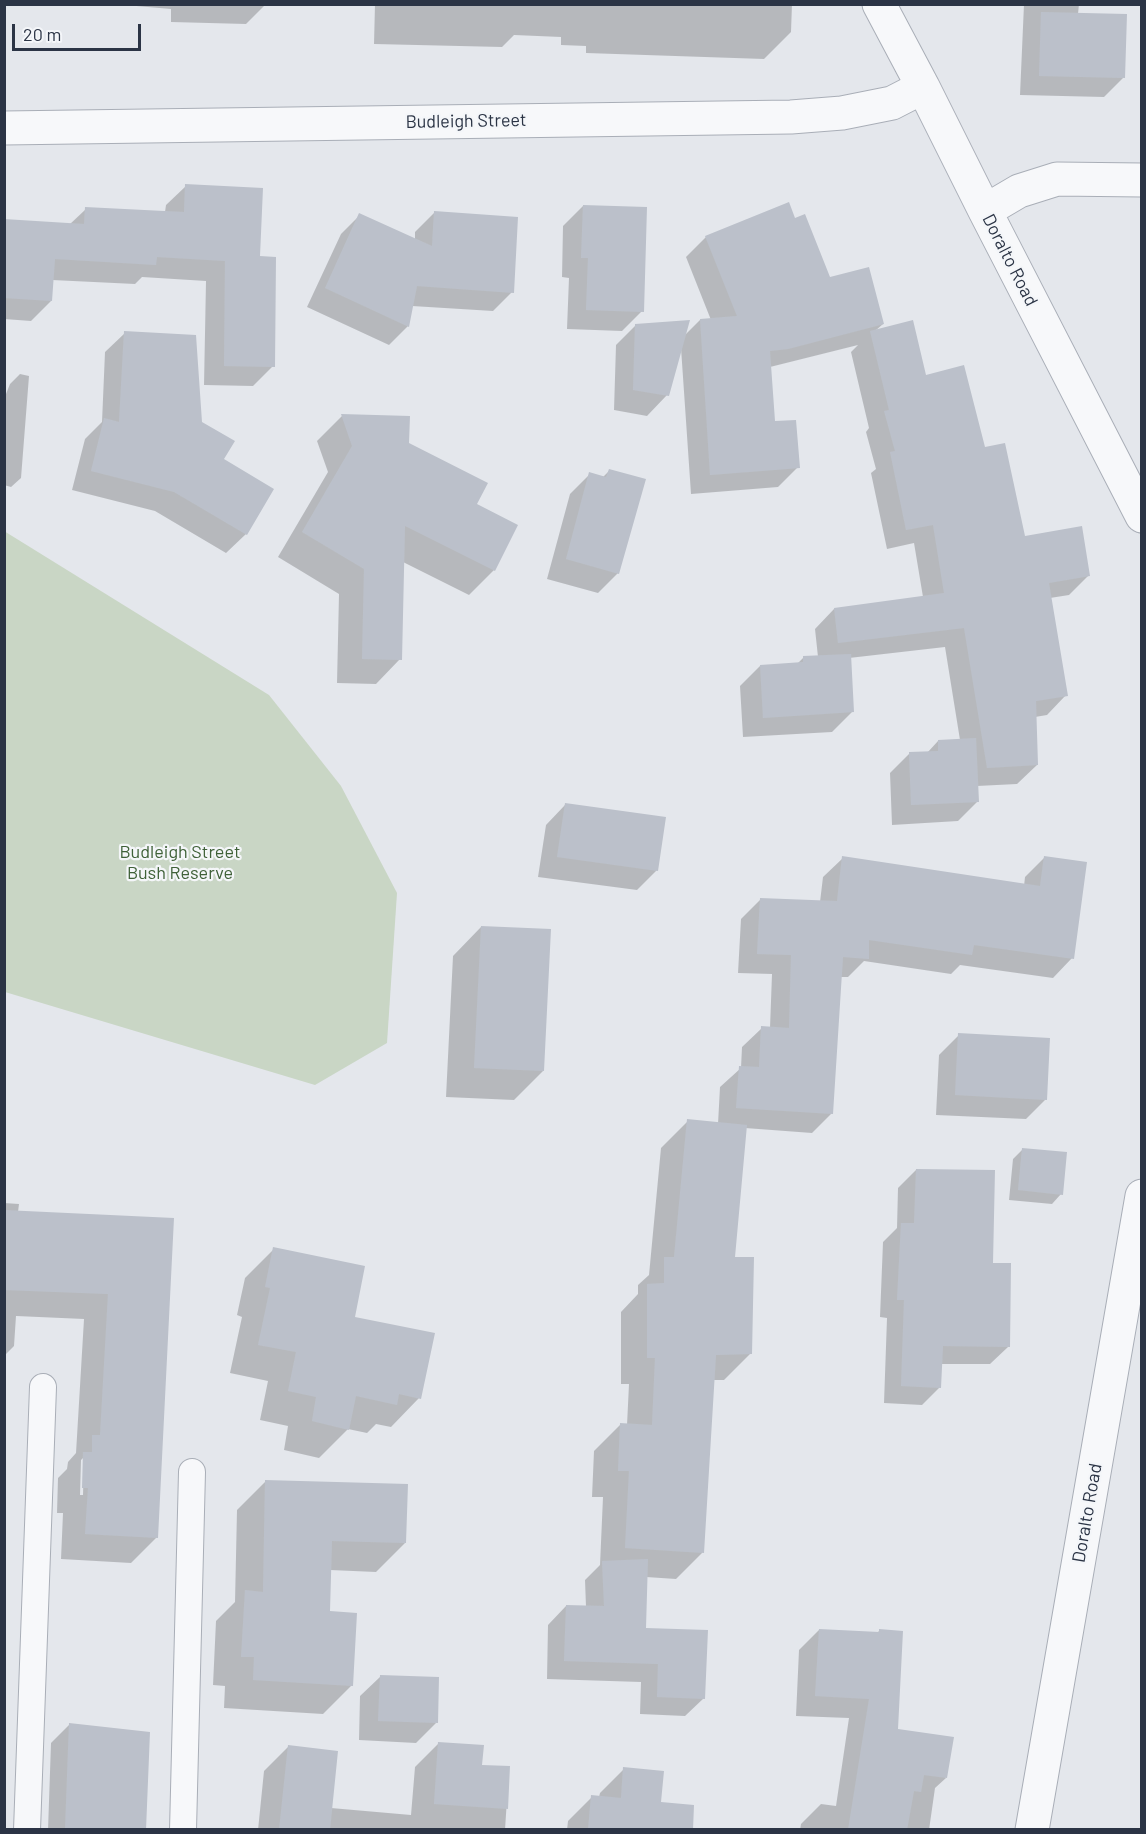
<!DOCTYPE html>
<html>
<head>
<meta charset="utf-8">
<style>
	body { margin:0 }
	#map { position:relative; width:1146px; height:1834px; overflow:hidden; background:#e4e7ec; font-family:Barlow,sans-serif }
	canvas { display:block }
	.frame { position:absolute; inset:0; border:6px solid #2b3445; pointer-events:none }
	.scale { position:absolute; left:12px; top:24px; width:129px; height:27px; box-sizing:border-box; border:3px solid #2b3445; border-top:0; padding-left:8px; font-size:18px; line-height:21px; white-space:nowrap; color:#2b3445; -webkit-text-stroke:4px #f4f6f9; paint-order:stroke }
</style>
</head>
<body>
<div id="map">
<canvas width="1146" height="1834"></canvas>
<div class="frame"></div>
<div class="scale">20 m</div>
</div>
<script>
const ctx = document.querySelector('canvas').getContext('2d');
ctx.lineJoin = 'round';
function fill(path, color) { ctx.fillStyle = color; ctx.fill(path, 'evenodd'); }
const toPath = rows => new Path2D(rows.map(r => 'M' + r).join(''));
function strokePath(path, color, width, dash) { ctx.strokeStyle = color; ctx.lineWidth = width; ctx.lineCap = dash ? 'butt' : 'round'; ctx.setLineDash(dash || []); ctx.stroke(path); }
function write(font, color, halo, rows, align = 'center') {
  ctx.font = font + ' Barlow,sans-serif'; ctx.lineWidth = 4.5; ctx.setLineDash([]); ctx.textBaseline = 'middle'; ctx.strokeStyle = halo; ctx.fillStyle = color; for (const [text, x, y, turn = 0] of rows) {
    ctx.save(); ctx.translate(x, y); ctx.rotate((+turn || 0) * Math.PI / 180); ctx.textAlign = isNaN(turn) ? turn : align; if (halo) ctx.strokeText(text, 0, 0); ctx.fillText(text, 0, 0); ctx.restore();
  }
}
const green = toPath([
	[4,531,269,695,341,786,397,893,387,1043,315,1085,5,992]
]);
const shadow = toPath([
	[113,4,266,4,246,24,171,22,171,9],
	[375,4,792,4,791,32,764,59,586,53,586,46,561,45,561,37,514,35,502,47,374,44],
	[1024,4,1079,4,1078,14,1123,78,1104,97,1020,95],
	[186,186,258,258,273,366,253,386,204,385,206,281,142,277,135,284,52,280,51,301,31,321,4,319,4,221,69,225,86,209,165,212,166,205],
	[583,206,642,311,622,331,567,329,569,278,562,277,563,226],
	[434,213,512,292,493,311,412,306,408,326,389,345,307,307,341,234,360,215,415,240,415,232],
	[794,220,829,279,883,324,875,331,925,377,984,449,1023,538,1089,575,1069,595,1050,598,1066,695,1047,715,1035,717,1037,765,1017,784,977,786,978,801,958,821,892,825,890,773,910,753,927,753,938,741,960,740,945,647,849,658,852,712,832,732,743,737,740,686,760,666,797,664,804,657,818,657,815,629,834,609,923,597,914,543,887,549,871,473,876,469,866,432,869,428,851,352,858,345,770,367,774,423,798,467,778,487,691,494,681,348,667,395,647,416,614,410,616,345,636,325,683,337,700,320,711,320,686,257,706,237],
	[125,333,201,423,222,459,246,534,226,553,155,511,72,490,85,439,102,422,105,352],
	[20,374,29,376,21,478,11,487,4,485,4,399,10,384],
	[342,416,408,444,475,505,494,570,469,595,403,562,400,659,376,684,337,683,339,594,278,557,328,472,317,441],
	[609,471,618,573,598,593,547,579,570,494,590,474,602,478],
	[565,805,657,870,637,890,538,877,546,825],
	[1045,857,1072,958,1053,978,960,965,951,974,864,961,848,977,840,977,832,1113,812,1133,745,1128,733,1259,751,1353,724,1380,713,1380,702,1553,676,1579,646,1577,644,1629,704,1698,685,1716,640,1714,641,1682,547,1679,548,1625,566,1606,586,1607,585,1580,600,1565,603,1497,592,1497,594,1451,621,1424,627,1425,629,1384,621,1384,621,1312,638,1294,638,1285,649,1275,661,1148,688,1121,718,1124,720,1087,741,1068,742,1047,762,1028,770,1028,772,974,738,973,741,919,761,899,820,902,823,877,843,858,1024,886,1025,877],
	[481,927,543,1071,514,1100,446,1097,453,956],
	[959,1035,1046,1099,1026,1119,936,1115,939,1055],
	[1023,1149,1061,1194,1052,1204,1009,1200,1013,1159],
	[916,1170,991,1264,1008,1347,990,1364,941,1364,940,1387,922,1405,884,1403,887,1318,880,1317,883,1242,897,1228,898,1188],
	[4,1203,19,1204,18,1212,173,1219,157,1537,131,1563,61,1559,63,1513,57,1513,58,1478,67,1469,68,1462,76,1453,84,1319,16,1316,14,1346,4,1356],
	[84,1457,83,1495,80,1495,81,1460],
	[274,1249,353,1318,419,1398,391,1427,376,1424,367,1433,348,1429,319,1458,284,1450,288,1426,260,1420,268,1381,230,1373,242,1317,237,1315,245,1278],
	[266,1481,405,1543,376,1572,330,1570,328,1613,352,1685,323,1714,224,1708,225,1686,213,1685,216,1621,235,1602,237,1510],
	[819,1630,877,1633,880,1630,897,1730,946,1778,935,1788,929,1830,800,1830,801,1824,821,1804,836,1806,849,1718,796,1716,799,1650],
	[380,1677,436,1723,416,1743,359,1740,360,1696],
	[69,1725,145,1830,48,1830,51,1743],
	[439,1743,481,1766,509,1768,505,1830,258,1830,264,1771,288,1747,331,1808,411,1815,415,1767],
	[624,1769,657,1830,567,1830,568,1821,592,1797,599,1797,600,1793]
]);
const building = toPath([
	[1041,12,1127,14,1125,78,1039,76],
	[185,184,263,188,260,256,276,257,275,367,224,366,225,261,157,257,156,265,55,259,52,301,4,298,4,219,84,224,85,207,184,212],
	[789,202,795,218,805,214,830,277,869,267,884,324,788,349,770,351,775,421,796,420,800,468,710,475,700,319,737,316,705,236],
	[583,205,647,207,644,312,586,310,588,258,581,258],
	[434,211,518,217,514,293,417,286,409,327,325,288,359,213,432,246],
	[690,320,669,396,633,390,635,324],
	[913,320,926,375,964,365,985,447,1005,443,1025,536,1082,526,1090,576,1049,583,1068,696,1036,701,1038,765,987,768,964,628,838,643,834,608,944,593,933,525,906,530,890,452,895,451,884,411,889,410,870,331],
	[124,331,196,335,202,422,235,441,224,459,274,489,247,535,174,492,91,471,104,418,119,422],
	[341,414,410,416,409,443,488,483,477,504,518,525,495,571,405,526,402,660,362,659,364,569,302,532,352,446],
	[609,469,646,479,619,574,566,559,589,472,606,477],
	[851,654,854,712,763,718,760,665,803,662,803,656],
	[976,738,979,802,911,805,909,752,938,751,938,740],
	[565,803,666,817,658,871,557,857],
	[842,856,1040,886,1044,856,1087,862,1074,959,974,945,972,955,869,940,869,959,843,957,833,1114,736,1108,739,1066,759,1067,761,1026,789,1028,791,955,757,954,760,898,837,901],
	[481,926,551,929,544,1071,474,1068],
	[958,1033,1050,1038,1047,1100,955,1095],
	[687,1119,747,1125,735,1257,754,1257,752,1354,716,1355,704,1553,625,1548,629,1471,618,1471,620,1423,652,1425,655,1358,647,1358,647,1284,664,1283,664,1257,674,1257],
	[1022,1148,1067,1152,1063,1195,1018,1190],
	[916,1169,995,1170,993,1263,1011,1263,1010,1347,943,1346,941,1388,901,1386,904,1300,897,1300,901,1223,914,1223],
	[4,1210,174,1218,158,1538,85,1534,88,1488,82,1488,83,1452,92,1452,92,1435,100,1435,108,1294,4,1290],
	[273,1247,365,1266,355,1317,435,1333,421,1399,399,1394,397,1405,356,1396,349,1430,312,1421,316,1397,288,1391,296,1352,258,1345,270,1288,265,1287],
	[265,1480,408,1484,406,1543,332,1541,330,1611,357,1613,353,1686,253,1680,254,1657,241,1657,245,1590,263,1592],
	[648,1559,646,1628,708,1630,705,1699,657,1697,658,1664,564,1661,566,1605,604,1606,602,1561],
	[819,1629,879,1632,879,1629,903,1631,898,1729,954,1737,947,1778,924,1775,921,1792,914,1791,907,1830,848,1830,869,1699,815,1696],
	[380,1675,439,1677,438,1723,378,1721],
	[69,1723,150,1732,146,1830,65,1830],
	[438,1742,484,1745,482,1765,510,1766,508,1809,434,1804],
	[288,1745,338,1751,330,1830,279,1830],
	[623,1767,664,1771,661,1802,694,1805,693,1830,588,1830,591,1795,621,1798]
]);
const service = toPath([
	[27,1830,43,1387],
	[183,1830,192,1472]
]);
const minor = toPath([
	[879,4,923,87,985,211,1142,516],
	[4,128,791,117,842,113,892,103,923,87],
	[985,211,1019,191,1057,179,1142,180],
	[1032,1830,1142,1196]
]);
const streetNames = [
	["Budleigh Street",466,121,-1],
	["Doralto Road",1010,260,63],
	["Doralto Road",1087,1513,-80]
];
const parkNames = [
	["Budleigh Street",180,852],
	["Bush Reserve",180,873]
];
fill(green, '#c9d6c5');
fill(shadow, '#0003');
fill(building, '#bbc0ca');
strokePath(service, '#a9aeb7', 28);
strokePath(minor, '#a9aeb7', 35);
strokePath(service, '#f7f8fa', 26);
strokePath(minor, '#f7f8fa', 33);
write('18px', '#2b3445', '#f4f6f9', streetNames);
write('18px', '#3f6138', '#f4f6f9', parkNames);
</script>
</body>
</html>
